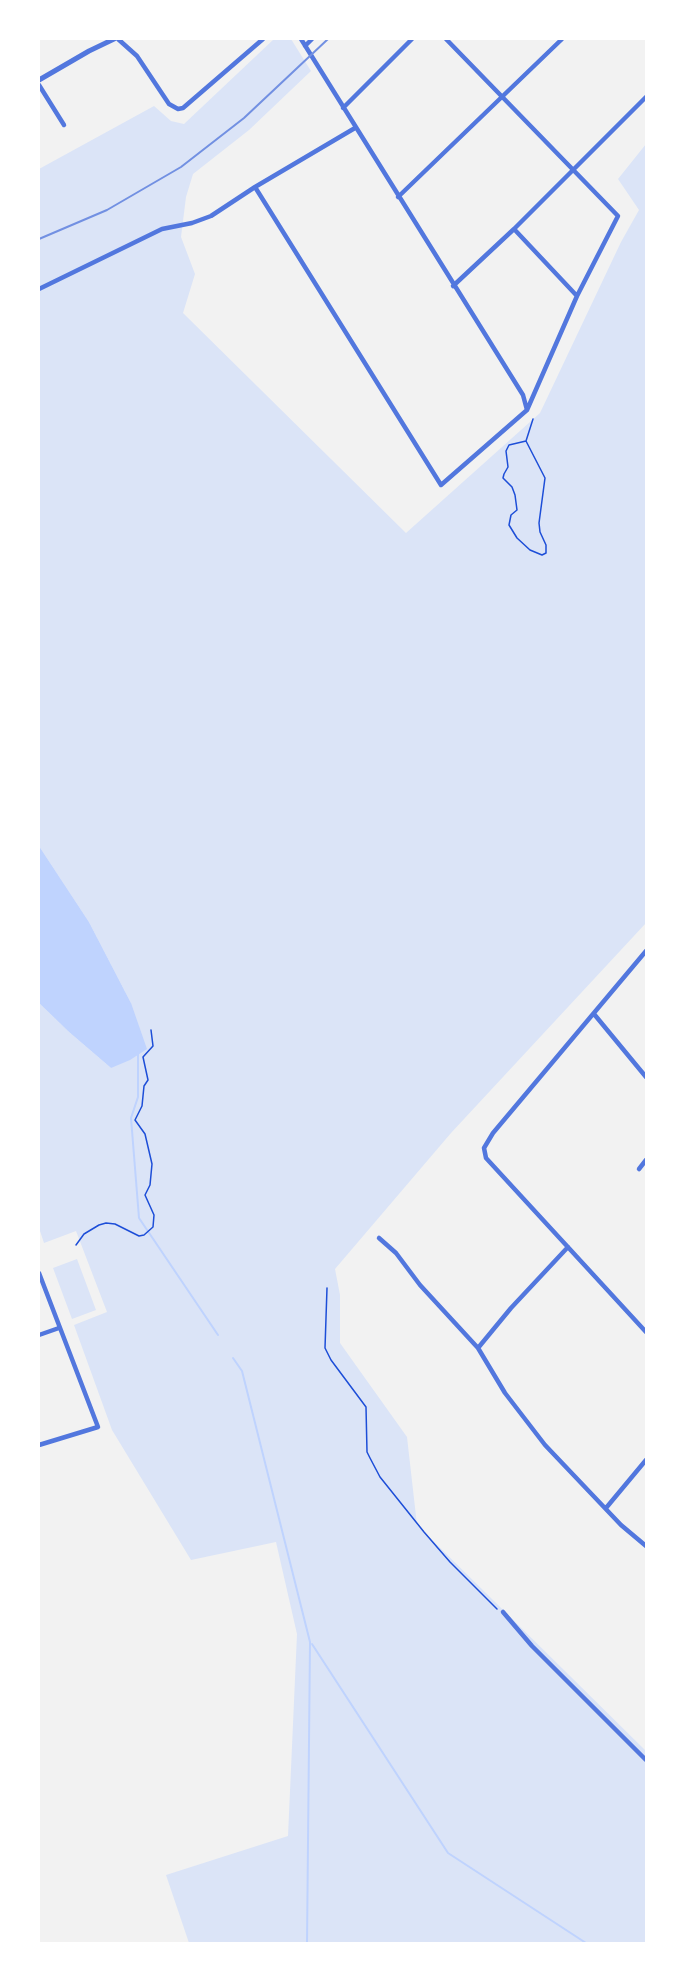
<!DOCTYPE html>
<html>
<head>
<meta charset="utf-8">
<style>
	body { margin:0 }
	#map { position:relative; width:685px; height:1982px; overflow:hidden; background:#f2f2f2; font-family:"Nunito Sans",sans-serif }
	canvas { display:block }
	.frame { position:absolute; inset:0; border:40px solid #fff; pointer-events:none }
</style>
</head>
<body>
<div id="map">
<canvas width="685" height="1982"></canvas>
<div class="frame"></div>
</div>
<script>
const ctx = document.querySelector('canvas').getContext('2d');
ctx.lineJoin = 'round';
function fill(path, color) { ctx.fillStyle = color; ctx.fill(path, 'evenodd'); }
const toPath = rows => new Path2D(rows.map(r => 'M' + r).join(''));
function strokePath(path, color, width, dash) { ctx.strokeStyle = color; ctx.lineWidth = width; ctx.lineCap = dash ? 'butt' : 'round'; ctx.setLineDash(dash || []); ctx.stroke(path); }
const green = toPath([
	[274,39,291,39,311,71,249,130,193,174,186,197,181,237,195,274,183,313,406,533,540,413,621,242,639,210,618,179,646,144,646,923,451,1133,335,1269,340,1295,340,1343,407,1437,417,1525,646,1751,646,1943,189,1943,166,1875,288,1836,297,1634,276,1542,191,1560,112,1430,74,1325,107,1312,76,1231,44,1243,39,1228,39,1003,69,1032,111,1068,131,1003,89,922,39,846,39,169,154,106,171,121,184,124],
	[77,1259,96,1310,72,1319,53,1268]
]);
const water = toPath([
	[39,846,89,922,131,1003,147,1049,130,1060,111,1068,69,1032,39,1003]
]);
const stream = toPath([
	[138,1052,138,1097,131,1118,139,1218,218,1335],
	[233,1358,242,1371,310,1642,307,1943],
	[312,1644,448,1853,586,1943]
]);
const path = toPath([
	[526,441,509,445,506,451,508,467,504,474,503,478,512,487,515,495,517,510,511,515,509,525,517,538,530,550,542,555,546,553,546,545,540,532,539,523,545,478,526,441,533,419],
	[76,1245,84,1234,99,1225,106,1223,115,1224,139,1236,144,1235,153,1227,154,1215,145,1195,150,1185,152,1164,145,1134,135,1120,142,1106,144,1086,148,1080,143,1057,153,1046,151,1030],
	[327,1288,325,1348,331,1360,366,1407,367,1452,370,1458,380,1477,424,1532,450,1562,497,1609]
]);
const minor = toPath([
	[118,39,137,56,169,104,178,109,183,108,263,39],
	[301,39,523,395,527,410],
	[305,46,312,39],
	[39,85,64,125],
	[343,108,412,39],
	[255,187,441,485,527,410,577,296,618,216,446,39],
	[398,197,562,39],
	[514,229,577,296],
	[453,286,514,229,646,97],
	[39,289,162,229,192,223,211,216,255,187,355,128],
	[646,951,493,1133,484,1148,486,1158,646,1332],
	[594,1014,646,1077],
	[639,1169,646,1160],
	[379,1238,396,1253,420,1285,478,1348,511,1308,568,1247],
	[39,1273,98,1427,39,1445],
	[39,1335,59,1328],
	[478,1348,505,1393,545,1445,621,1525,646,1546],
	[606,1508,646,1460],
	[503,1612,532,1646,646,1760]
]);
const tertiary = toPath([
	[39,80,89,51,114,39]
]);
const rail = toPath([
	[39,239,107,210,181,167,244,118,328,39]
]);
fill(green, '#dbe4f7');
fill(water, '#bfd3fe');
strokePath(stream, '#bfd3fe', 2);
strokePath(path, '#1d4ed8', 1.5);
strokePath(minor, '#5277de', 4.5);
strokePath(tertiary, '#5277de', 5);
strokePath(rail, '#7290e2', 2);
</script>
</body>
</html>
